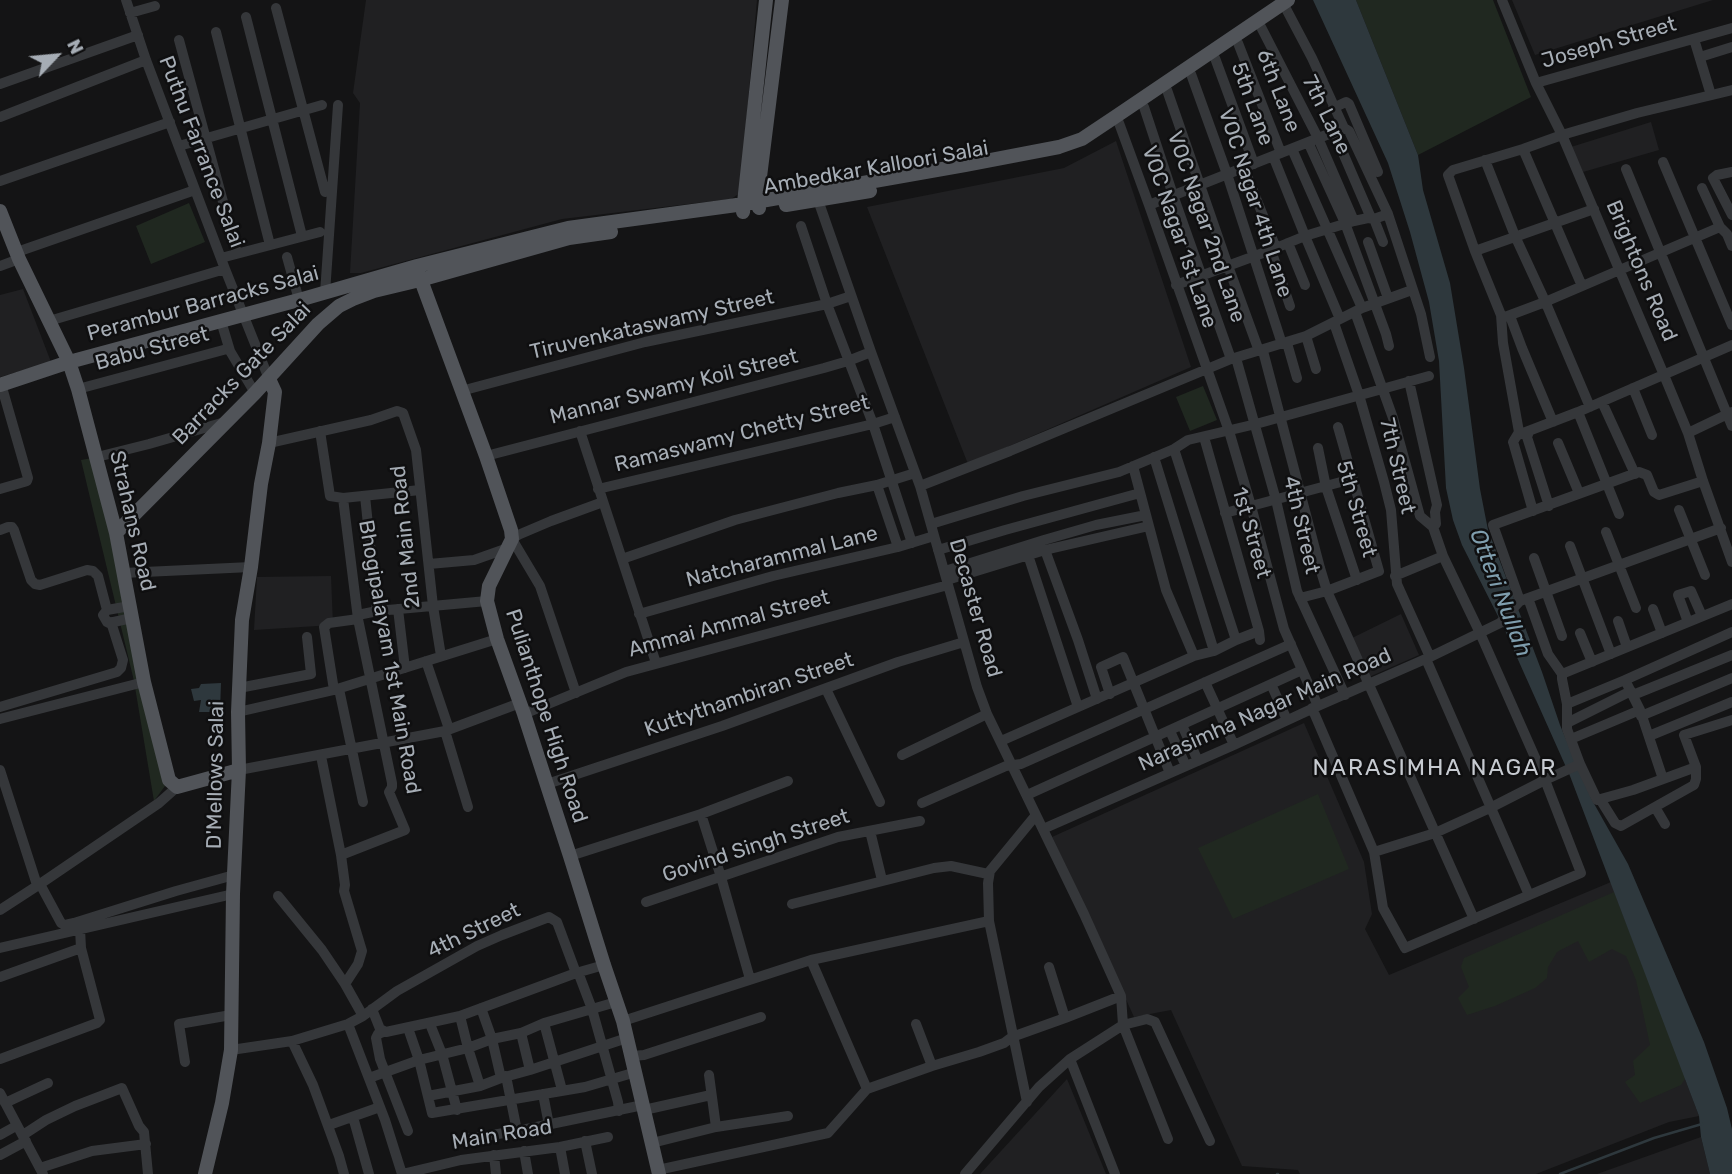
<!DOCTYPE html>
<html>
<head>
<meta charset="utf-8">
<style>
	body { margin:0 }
	#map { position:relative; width:1732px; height:1174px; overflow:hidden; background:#141415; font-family:Rubik,sans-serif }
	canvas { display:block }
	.north { position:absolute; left:21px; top:21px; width:70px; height:70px; -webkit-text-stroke:5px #0f0f10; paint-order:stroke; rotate:64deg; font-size:19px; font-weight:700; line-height:28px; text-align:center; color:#a6adb5 }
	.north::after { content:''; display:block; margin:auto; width:24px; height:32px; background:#a6adb5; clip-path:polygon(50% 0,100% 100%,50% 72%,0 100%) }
</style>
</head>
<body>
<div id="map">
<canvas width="1732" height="1174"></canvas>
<div class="north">N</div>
</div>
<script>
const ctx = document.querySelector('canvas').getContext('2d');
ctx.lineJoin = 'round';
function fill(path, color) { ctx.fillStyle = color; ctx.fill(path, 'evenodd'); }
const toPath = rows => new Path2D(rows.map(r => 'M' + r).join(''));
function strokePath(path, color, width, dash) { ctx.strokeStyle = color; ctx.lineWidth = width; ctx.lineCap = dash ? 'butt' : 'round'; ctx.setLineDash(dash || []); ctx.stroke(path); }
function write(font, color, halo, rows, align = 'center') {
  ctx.font = font + ' Rubik,sans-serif'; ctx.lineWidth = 5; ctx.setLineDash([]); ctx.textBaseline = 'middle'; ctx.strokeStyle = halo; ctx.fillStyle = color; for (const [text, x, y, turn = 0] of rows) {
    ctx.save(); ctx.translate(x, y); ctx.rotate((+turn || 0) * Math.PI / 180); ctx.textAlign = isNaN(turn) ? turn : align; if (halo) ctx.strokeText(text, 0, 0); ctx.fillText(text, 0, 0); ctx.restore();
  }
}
const built = toPath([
	[366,0,757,0,740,193,731,199,562,219,361,273,350,273,360,103,353,93],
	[1512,0,1713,0,1535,55],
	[1651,122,1659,150,1583,172,1571,147],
	[1116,141,1191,367,968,464,867,207,1064,168],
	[23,289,51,362,0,377,0,295],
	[331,576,333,625,254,630,257,577],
	[1401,614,1419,655,1369,677,1352,638],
	[1304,723,1364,862,1372,914,1365,929,1389,975,1611,882,1699,1116,1669,1122,1536,1174,1300,1174,1298,1170,1242,1166,1171,1010,1134,1017,1052,837],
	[1067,1079,1106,1174,980,1174],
	[1701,1137,1710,1174,1597,1174]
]);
const green = toPath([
	[1356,0,1493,0,1531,97,1418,155],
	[189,203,205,242,151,264,136,226],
	[1203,386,1217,420,1190,431,1176,397],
	[92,458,131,620,165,786,154,801,134,681,81,460],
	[1318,794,1349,869,1233,919,1198,848],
	[1614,892,1686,1077,1681,1085,1640,1103,1625,1082,1635,1075,1633,1061,1650,1045,1636,980,1626,956,1612,949,1589,962,1578,941,1557,952,1548,967,1547,978,1535,988,1495,1006,1467,1015,1458,998,1469,987,1461,967,1464,958]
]);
const water = toPath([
	[1313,0,1356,0,1418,155,1423,190,1450,283,1464,368,1480,489,1488,530,1542,672,1560,725,1592,800,1628,864,1704,1042,1727,1108,1732,1129,1732,1174,1710,1174,1701,1137,1699,1116,1570,776,1503,626,1462,545,1453,520,1446,488,1439,361,1429,302,1410,232,1388,163],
	[221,683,220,712,199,712,201,700,194,701,191,689,199,688,201,684]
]);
const stream = toPath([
	[1277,1174,1278,1174],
	[1560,1174,1654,1138,1702,1124]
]);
const minor = toPath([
	[126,0,146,60,225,269,269,379],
	[1502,0,1536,83,1562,135,1664,375,1688,433,1703,481,1732,562],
	[1283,3,1312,58,1344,128,1349,131,1388,214,1421,314,1430,357],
	[276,8,325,192],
	[130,13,155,6],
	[246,17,302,236],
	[1261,27,1318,138,1354,221],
	[216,32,270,245],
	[1694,39,1711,95],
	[179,40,237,253],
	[1238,43,1281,153],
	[1700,57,1732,47],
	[1215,58,1254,164],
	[1191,74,1227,174,1282,344],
	[1536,83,1732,28],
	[0,84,138,35],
	[1167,90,1228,266,1259,351],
	[1144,107,1173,195,1231,359],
	[1333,108,1346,102,1349,104,1378,172],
	[0,117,146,60],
	[1115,117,1119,123,1149,205,1229,431,1251,506,1284,629,1318,706],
	[1334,132,1371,218],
	[1308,142,1345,223,1386,334,1389,346],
	[179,146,322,105],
	[1292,149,1362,308],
	[1523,149,1582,286],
	[1273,156,1305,236,1340,319],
	[1485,160,1515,236,1545,301,1590,407],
	[1663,162,1732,325],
	[1244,168,1276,248],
	[1626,169,1732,426],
	[1732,172,1717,175,1713,178,1732,215],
	[0,181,170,122],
	[1702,188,1720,227,1727,234,1732,246],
	[817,193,818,200,871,352,920,486,977,687,987,714,1084,914,1121,996,1123,1025,1168,1139],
	[1149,205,1344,128],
	[1374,219,1383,242],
	[801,226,827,304,873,424,912,543],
	[1720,227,1545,302,1505,317,1501,315,1475,251,1448,175,1453,170,1523,149,1562,135,1637,113,1732,90],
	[1368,242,1388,298],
	[1288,243,1305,285],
	[1271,250,1290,306],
	[1475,251,1594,209],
	[17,252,195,190],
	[287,257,299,300],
	[221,258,320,232],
	[0,266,19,259],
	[1176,285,1271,250,1305,236,1354,221,1368,218,1374,219,1388,214],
	[325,293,338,105],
	[1501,315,1503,343,1519,432,1513,442,1514,445,1533,511],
	[1510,316,1522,348,1553,422],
	[49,321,225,269],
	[221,321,230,351],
	[1334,323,1359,395,1384,482,1391,510,1397,584,1430,657],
	[1306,336,1316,369],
	[1287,343,1297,378],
	[1263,351,1320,568,1327,591,1474,919],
	[1236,358,1276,500,1297,591,1345,695],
	[1409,381,1437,505,1435,512,1436,524,1433,527],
	[1633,388,1652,435],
	[78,389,227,349,230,351,255,393],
	[461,391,645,342,827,304,851,296],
	[1602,402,1635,474],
	[1578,412,1619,514],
	[320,431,330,496,343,498],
	[580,431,656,663],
	[1529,432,1527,437,1549,506],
	[1688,433,1732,412],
	[1518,435,1578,412,1732,345],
	[1204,437,1259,631,1260,640],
	[269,443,371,420,397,411,403,413,416,450,433,606,441,656],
	[1558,443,1579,493],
	[1318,448,1326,487,1357,580],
	[1174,449,1236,640],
	[486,456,824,368,848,361,871,352],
	[97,457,149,444,225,422],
	[1154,457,1214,651],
	[1133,466,1166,590,1194,656],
	[877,485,898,547],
	[920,486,1010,451,1231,359,1306,336,1362,308,1412,290],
	[0,489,24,482,27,481,28,478,1,384],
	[598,489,873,424,895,417],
	[365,496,377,611],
	[1679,510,1705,575],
	[1225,513,1352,479],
	[931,524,1023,496,1119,472,1174,449,1188,440,1256,424,1429,376],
	[0,530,8,527,12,527,14,530,31,580,35,584,40,585,87,570,93,571,98,576,107,610],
	[1606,532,1636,608],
	[1570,546,1611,654],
	[938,550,1005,530,1140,493],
	[1045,550,1078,640,1097,699],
	[1028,555,1078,707],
	[1534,558,1562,636],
	[622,559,735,520,838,493,877,485,915,473],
	[429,564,474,560,508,548],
	[945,571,1044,540,1096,525,1146,515],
	[123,573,251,567],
	[1395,576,1443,556],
	[947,580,1045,550,1149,526],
	[1300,598,1327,591,1379,571,1338,427],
	[1528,598,1548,654,1562,674,1562,679,1567,704,1625,680,1640,710,1663,779],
	[1520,601,1493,525,1639,472,1647,475,1654,492,1659,495,1703,481],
	[130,606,107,610,103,615,107,622,109,623,132,618],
	[398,609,405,668],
	[1653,609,1662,633],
	[639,614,773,576,898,547,934,536],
	[358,615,377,611,487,601],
	[1618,621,1627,647],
	[1688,622,1678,595,1691,591,1702,616],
	[1580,633,1592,662],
	[1426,659,1529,895],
	[426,661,449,729],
	[1562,674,1732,604],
	[1625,680,1732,632],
	[1205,682,1234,745],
	[1271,684,1287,720],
	[239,688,311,674,307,637],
	[339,689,363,802],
	[826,689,880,802],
	[334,690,324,627,329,623,358,619],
	[576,693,540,586,512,539,518,535,551,521,603,502],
	[1110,694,1101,667,1123,657,1170,773],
	[1633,695,1732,655],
	[1567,704,1567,729,1580,764,1597,800,1633,790,1696,767,1684,735,1732,720],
	[0,707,117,672,121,668,123,660,111,622],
	[1312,708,1374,852,1383,908,1405,948,1581,873,1545,780,1480,633,1443,556,1433,527,1420,516,1393,418,1355,312],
	[238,712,334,690,497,639],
	[524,714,626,672,948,585],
	[1641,716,1732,678],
	[0,719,144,682],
	[1567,723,1631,691],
	[1182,725,1198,761],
	[445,731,468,807],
	[1170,731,1186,766],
	[1649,736,1732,702],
	[1571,739,1640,710],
	[1001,741,1194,656,1214,651,1236,640,1259,631],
	[902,755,987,714],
	[321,756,341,855,345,885,344,891,362,951,358,964,345,984],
	[0,770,37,885],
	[239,770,445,731,520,703],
	[547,784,722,726,898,662,964,642],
	[1027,795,1302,670],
	[1600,799,1615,823,1621,826,1694,785,1696,779,1696,767],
	[922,803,1006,766,1021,764,1291,644],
	[1655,807,1665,824],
	[701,814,721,877,750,979],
	[1043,829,1234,745,1318,706,1430,657,1500,623,1520,601,1721,528],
	[870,831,882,880],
	[1374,852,1435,833,1490,808,1545,780,1580,764],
	[341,855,405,830,389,792,392,787,392,783,358,619,343,498,420,490],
	[570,856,701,814,788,781],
	[40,884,61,923,65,925,74,923,176,891,234,875],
	[278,896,322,950,345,984,363,1016],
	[646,902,838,837,920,821],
	[792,904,934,868,951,866,988,874],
	[0,910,40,884,159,803,177,787],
	[0,948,233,894],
	[811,960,867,1089],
	[1049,967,1065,1018],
	[578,972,592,1009,618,1102,619,1111],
	[0,977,81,948],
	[481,1008,492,1039,501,1078],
	[372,1009,380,1029,386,1032,460,1016,576,973,604,965],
	[460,1016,468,1048,480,1086],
	[623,1021,811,960,989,921],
	[544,1023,562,1090],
	[348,1024,385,1120,402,1174],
	[430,1024,442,1054,457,1110],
	[916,1024,932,1066],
	[408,1028,419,1060,432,1113,585,1087,636,1072],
	[383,1032,378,1034,376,1038,380,1059,408,1131],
	[521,1033,530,1070],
	[292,1041,313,1085,339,1156,344,1174],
	[231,1050,292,1041,348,1024,363,1016,397,991,477,946,502,935,549,917,557,922,576,973],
	[632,1056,644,1055,761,1017],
	[0,1059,97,1023,100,1020,81,948,80,929],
	[1070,1059,1115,1174],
	[185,1062,179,1024,231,1015],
	[709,1075,716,1127],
	[506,1076,517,1131],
	[369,1078,419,1060,468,1048,492,1039,521,1033,544,1023,616,1002],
	[0,1093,43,1174],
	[543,1094,549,1125],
	[428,1096,480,1086,501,1078,530,1070,627,1038],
	[1027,1102,989,921,988,883,990,871,1036,815],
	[5,1103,48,1083],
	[644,1110,711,1095],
	[353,1117,369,1174],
	[329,1125,380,1107],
	[0,1135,16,1126],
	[23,1135,46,1120,75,1106,122,1088,139,1126,144,1132,148,1174],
	[466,1139,517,1131,643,1105],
	[585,1141,592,1174],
	[652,1143,716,1127,788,1116],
	[560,1147,565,1174],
	[524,1151,528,1174],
	[0,1155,26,1141],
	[494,1155,496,1174],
	[40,1168,92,1151,146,1144],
	[658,1170,828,1133,867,1089,932,1066,979,1052,1004,1043,1012,1037,1065,1018,1121,996],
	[402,1174,461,1160,560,1147,608,1137],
	[965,1174,1039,1087,1070,1059,1123,1025,1147,1019,1155,1022,1210,1141]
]);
const major = toPath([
	[786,205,870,191],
	[759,208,757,201,782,0],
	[0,211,19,259,69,362,78,389,116,533,144,682,169,780,177,787,239,770],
	[743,212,766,0],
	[418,272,486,456,511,530,512,539,489,586,487,601,497,639,524,714,570,856,604,965,623,1021,659,1174],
	[0,385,69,362,306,298,417,266,568,228,744,204,965,165,1059,147,1082,139,1115,117,1288,0],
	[116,533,255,393,318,324,339,306,353,299,374,291,420,280,569,238,611,232],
	[205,1174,222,1103,231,1050,233,894,239,770,238,712,242,620,251,567,261,484,269,443,275,392,269,379]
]);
const streetNames = [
	["Joseph Street",1609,43,-16],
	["6th Lane",1278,91,69],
	["5th Lane",1252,104,70],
	["7th Lane",1326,115,64],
	["Puthu Farrance Salai",201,152,69],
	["Ambedkar Kalloori Salai",876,168,-10],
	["VOC Nagar 4th Lane",1255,203,72],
	["VOC Nagar 2nd Lane",1206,227,71],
	["VOC Nagar 1st Lane",1179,237,71],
	["Brightons Road",1641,271,67],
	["Perambur Barracks Salai",203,304,-15],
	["Tiruvenkataswamy Street",652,325,-13],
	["Babu Street",152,349,-15],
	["Barracks Gate Salai",242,374,-46],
	["Mannar Swamy Koil Street",674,387,-14],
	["Ramaswamy Chetty Street",742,434,-14],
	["7th Street",1397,466,77],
	["5th Street",1356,509,74],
	["Strahans Road",132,521,77],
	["4th Street",1301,525,77],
	["1st Street",1251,533,74],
	["2nd Main Road",406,537,-96],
	["Natcharammal Lane",782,557,-14],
	["Decaster Road",975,608,74],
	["Ammai Ammal Street",729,624,-15],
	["Bhogipalayam 1st Main Road",389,657,80],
	["Kuttythambiran Street",749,695,-19],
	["Narasimha Nagar Main Road",1265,710,-24],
	["Pulianthope High Road",546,716,72],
	["D'Mellows Salai",216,775,-89],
	["Govind Singh Street",756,846,-18],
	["4th Street",474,931,-26],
	["Main Road",502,1135,-9]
];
const waterNames = [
	["Otteri Nullah",1500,593,69]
];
const neighbourhoodNames = [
	["NARASIMHA NAGAR",1435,768]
];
fill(built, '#202022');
fill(green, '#202820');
fill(water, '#2e383d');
strokePath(stream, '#2e383d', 2.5);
strokePath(minor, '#35373a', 10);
strokePath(major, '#515459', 14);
write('21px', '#a6adb5', '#0f0f10', streetNames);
write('italic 23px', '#7f9eae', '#0f0f10', waterNames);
ctx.letterSpacing = '2px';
write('23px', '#c7cbd1', '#0f0f10', neighbourhoodNames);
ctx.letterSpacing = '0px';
</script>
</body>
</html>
